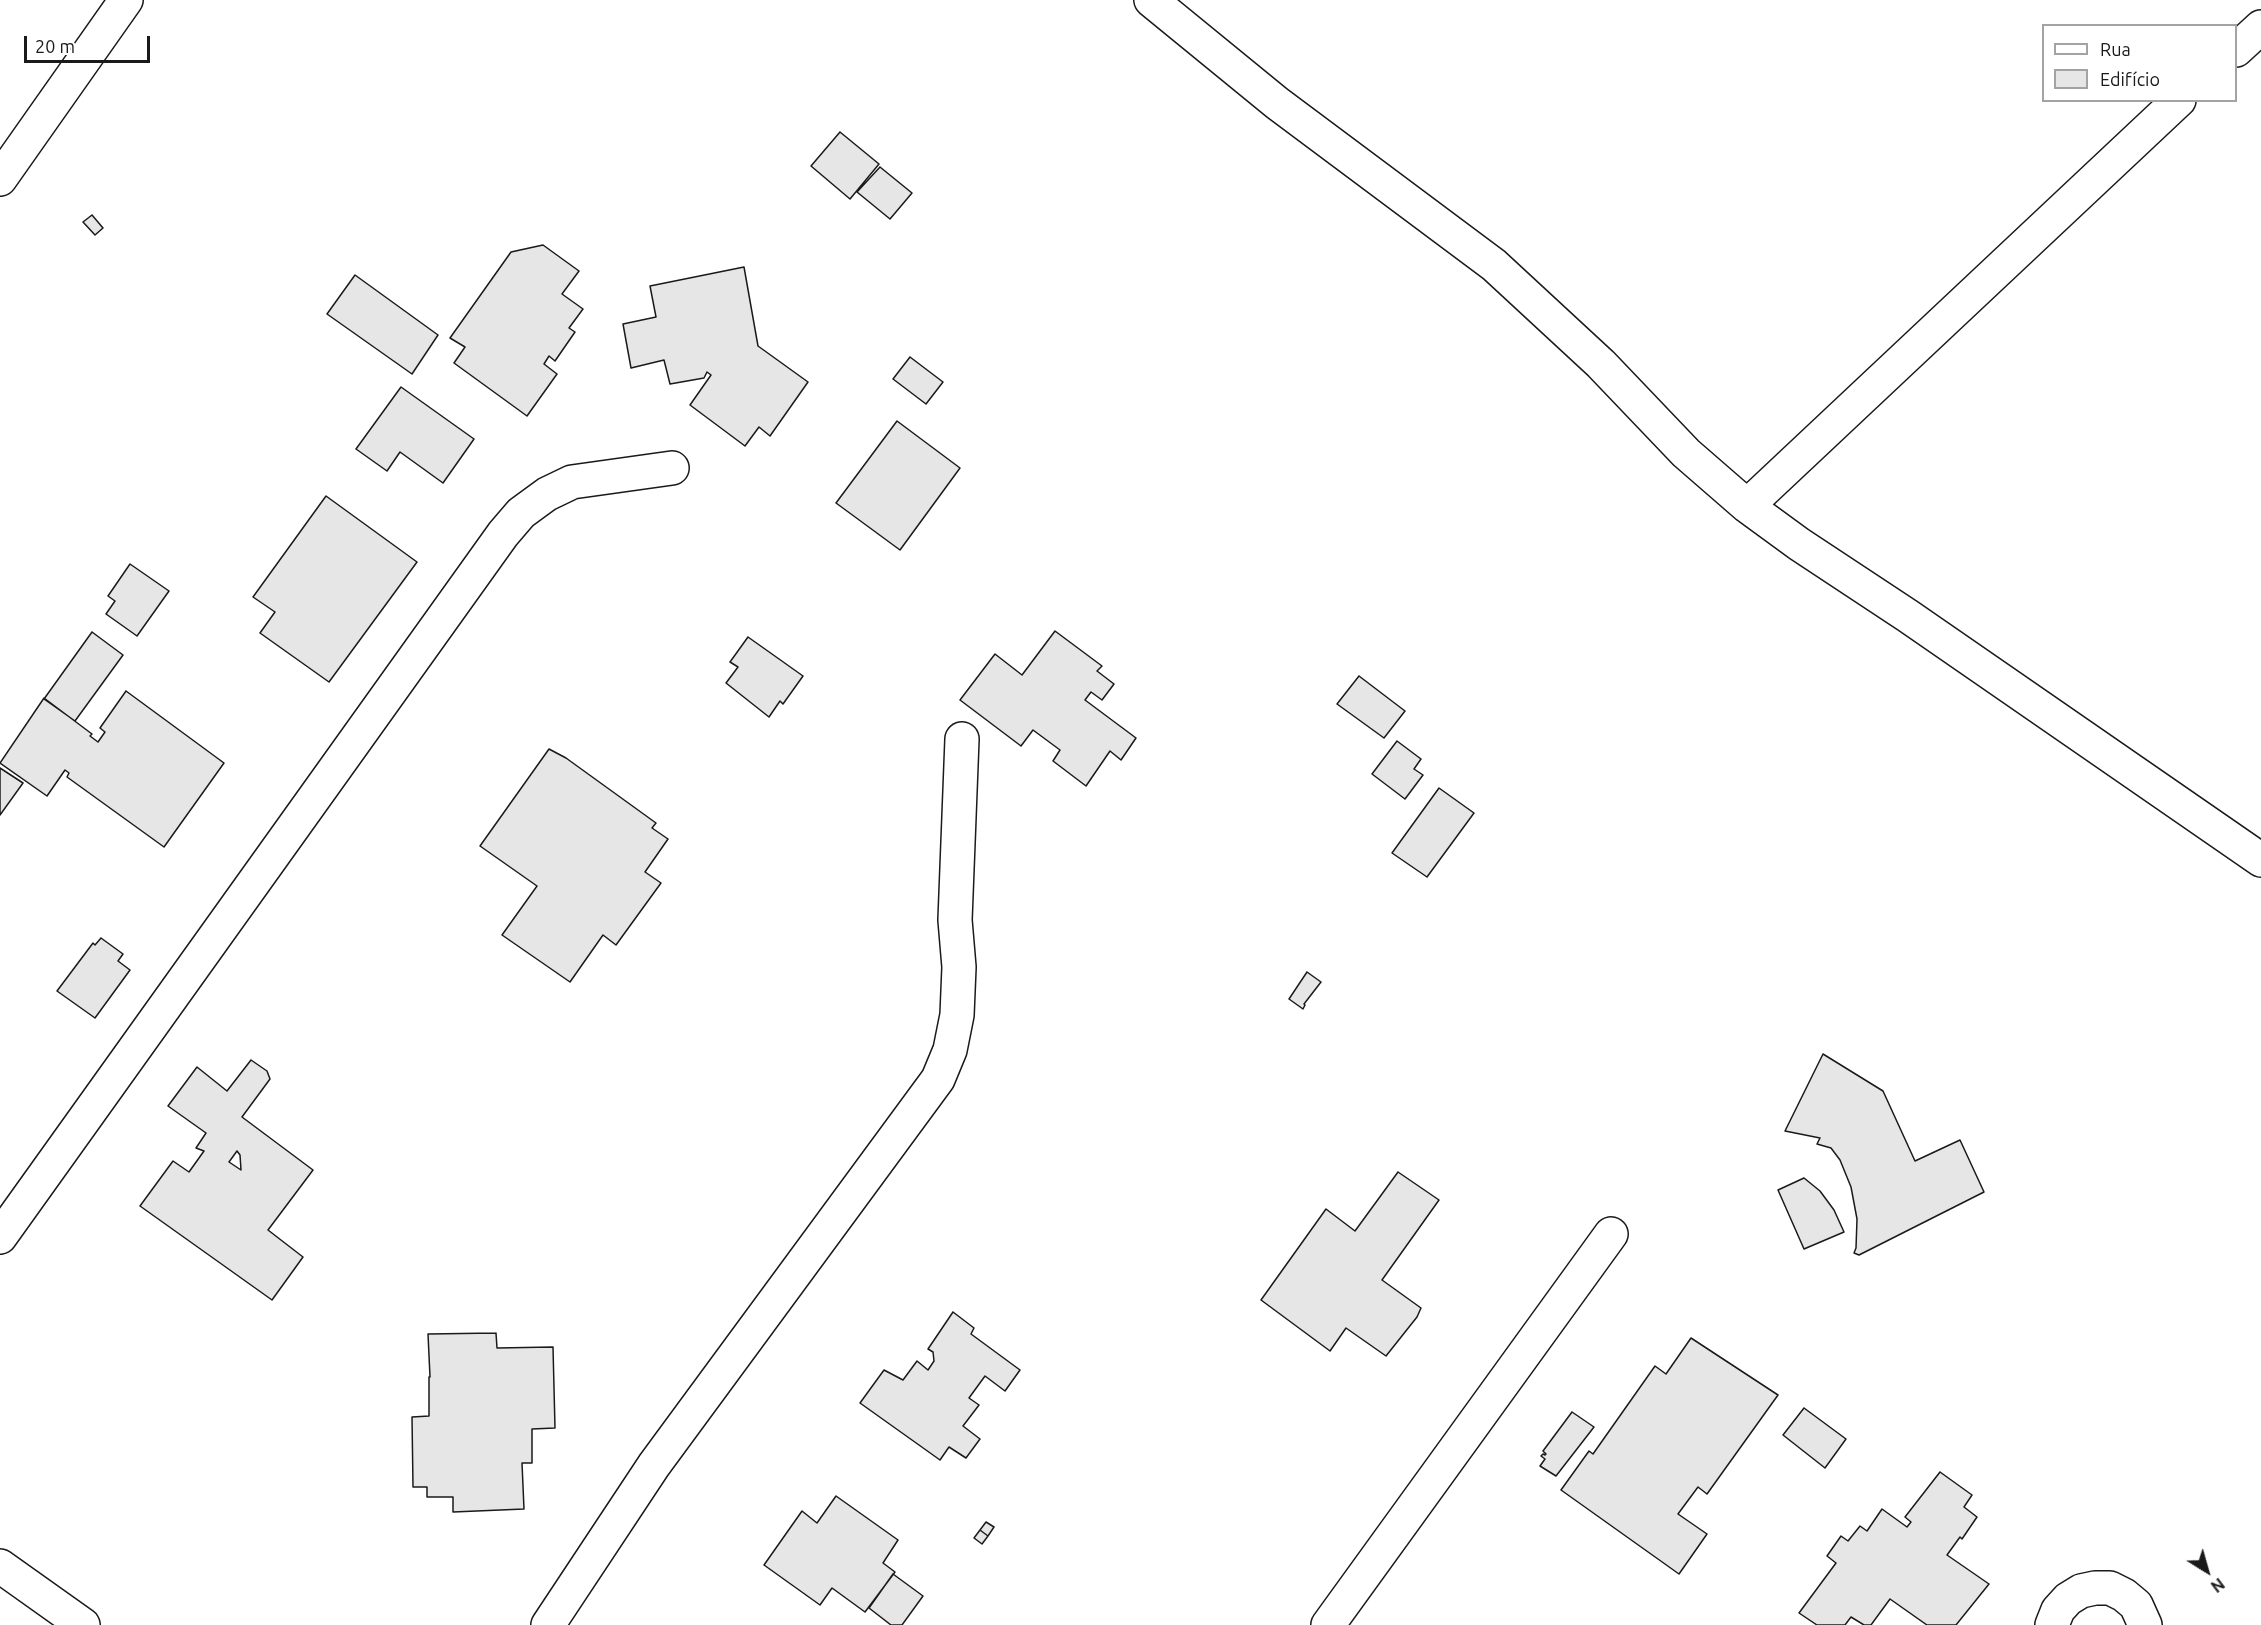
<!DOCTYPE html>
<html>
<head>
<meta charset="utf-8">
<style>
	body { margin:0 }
	#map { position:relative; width:2261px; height:1625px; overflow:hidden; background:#fff; font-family:Ubuntu,sans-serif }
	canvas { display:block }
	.legend { position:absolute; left:2042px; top:24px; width:195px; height:78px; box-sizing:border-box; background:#fff; border:2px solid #a3a3a3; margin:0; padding:8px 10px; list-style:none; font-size:18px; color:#1a1a1a }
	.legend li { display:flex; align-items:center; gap:12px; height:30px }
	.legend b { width:30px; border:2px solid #a3a3a3 }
	.north { position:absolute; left:2177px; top:1541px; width:60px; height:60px; -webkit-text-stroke:4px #fff; paint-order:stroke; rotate:143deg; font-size:16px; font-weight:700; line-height:24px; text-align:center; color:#1a1a1a }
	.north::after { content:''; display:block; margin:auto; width:21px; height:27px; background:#1a1a1a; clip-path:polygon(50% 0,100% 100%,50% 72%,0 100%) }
	.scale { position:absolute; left:24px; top:36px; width:126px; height:27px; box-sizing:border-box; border:3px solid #1a1a1a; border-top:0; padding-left:8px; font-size:18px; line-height:21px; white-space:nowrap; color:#1a1a1a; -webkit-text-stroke:4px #fff; paint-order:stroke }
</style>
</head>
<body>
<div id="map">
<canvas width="2261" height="1625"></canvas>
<ul class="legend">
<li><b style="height:8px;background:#fff"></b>Rua</li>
<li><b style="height:16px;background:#e6e6e6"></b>Edifício</li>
</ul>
<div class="north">N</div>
<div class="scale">20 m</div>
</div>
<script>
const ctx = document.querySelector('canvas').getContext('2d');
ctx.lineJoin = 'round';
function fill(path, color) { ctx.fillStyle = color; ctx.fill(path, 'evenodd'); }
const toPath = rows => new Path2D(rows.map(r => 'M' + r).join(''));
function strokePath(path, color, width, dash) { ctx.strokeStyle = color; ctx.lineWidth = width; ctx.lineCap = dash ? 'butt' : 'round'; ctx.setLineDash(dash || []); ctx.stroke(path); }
const building = toPath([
	[840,132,879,164,850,199,811,166,840,132],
	[880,167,912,193,890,219,857,192,880,167],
	[92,215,103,228,95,235,83,222,92,215],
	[543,245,579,271,562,294,583,309,569,328,575,332,555,361,549,356,544,364,557,374,527,416,454,363,465,347,450,338,511,252,543,245],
	[744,267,758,346,808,382,770,436,759,427,745,446,690,405,711,375,707,372,704,378,670,384,664,360,631,368,623,324,656,317,650,286,744,267],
	[355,275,438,335,412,374,327,314,355,275],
	[910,357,943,382,926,404,893,379,910,357],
	[401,387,474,439,443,483,400,452,387,471,356,449,401,387],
	[897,421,960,468,900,550,836,503,897,421],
	[326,496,417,562,329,682,260,633,275,612,253,597,326,496],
	[130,564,169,591,137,636,106,614,115,601,108,596,130,564],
	[1055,631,1102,666,1097,671,1114,684,1102,700,1091,692,1085,700,1136,738,1121,760,1110,751,1086,786,1053,761,1060,750,1033,730,1021,746,960,700,995,654,1022,675,1055,631],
	[92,632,123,655,75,721,44,699,92,632],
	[748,637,803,676,783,704,780,701,769,717,726,683,738,667,730,662,748,637],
	[1359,676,1405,711,1384,738,1337,704,1359,676],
	[126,691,224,763,164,847,67,777,69,773,65,770,47,796,0,763,44,698,92,734,90,736,98,742,105,732,100,728,126,691],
	[1397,741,1421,759,1414,769,1423,775,1405,799,1372,774,1397,741],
	[549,749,566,758,656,823,652,828,668,839,645,872,661,883,616,945,603,935,570,982,502,935,537,886,480,846,549,749],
	[0,768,23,783,0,815,0,768],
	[1439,788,1474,813,1427,877,1392,853,1439,788],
	[101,938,123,954,118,961,130,970,95,1018,57,991,93,943,95,945,101,938],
	[1307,972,1321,982,1304,1004,1305,1005,1303,1009,1289,999,1307,972],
	[1823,1054,1883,1091,1915,1161,1960,1140,1984,1192,1859,1255,1854,1253,1856,1248,1857,1219,1851,1187,1840,1160,1831,1148,1817,1144,1820,1138,1785,1131,1823,1054],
	[251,1060,267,1071,270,1079,242,1117,313,1170,268,1230,303,1257,272,1300,140,1206,173,1161,189,1172,204,1151,196,1148,206,1133,168,1106,197,1067,227,1091,251,1060],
	[237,1151,240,1155,241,1170,229,1162,237,1151],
	[1398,1172,1439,1200,1382,1280,1421,1308,1417,1317,1386,1356,1346,1328,1330,1351,1261,1300,1326,1209,1355,1231,1398,1172],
	[1804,1178,1820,1191,1834,1210,1844,1232,1804,1249,1778,1190,1804,1178],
	[953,1312,974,1328,971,1334,1020,1370,1005,1391,985,1376,969,1398,979,1405,963,1426,980,1439,966,1458,949,1447,940,1460,860,1403,884,1370,903,1380,917,1361,928,1370,934,1361,933,1352,928,1349,953,1312],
	[496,1333,497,1348,553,1347,555,1428,532,1429,532,1463,522,1463,524,1509,453,1512,453,1497,427,1497,427,1487,413,1487,412,1417,429,1416,429,1377,430,1377,428,1334,496,1333],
	[1691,1338,1778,1395,1707,1494,1698,1487,1678,1514,1707,1534,1679,1574,1561,1490,1589,1451,1593,1454,1655,1366,1666,1374,1691,1338],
	[1804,1408,1846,1439,1825,1468,1783,1435,1804,1408],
	[1572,1412,1594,1427,1556,1476,1540,1466,1545,1459,1541,1456,1543,1454,1545,1455,1546,1454,1543,1451,1572,1412],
	[1940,1472,1972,1495,1964,1507,1977,1517,1962,1539,1960,1537,1947,1555,1989,1584,1956,1625,1927,1625,1890,1599,1871,1625,1864,1625,1851,1617,1845,1625,1817,1625,1799,1613,1836,1563,1827,1556,1841,1536,1848,1541,1860,1526,1867,1531,1882,1509,1907,1527,1911,1522,1905,1517,1940,1472],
	[836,1496,898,1540,883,1563,895,1572,865,1612,832,1588,820,1605,764,1565,802,1511,817,1523,836,1496],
	[986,1522,994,1527,988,1536,980,1530,986,1522],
	[980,1530,988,1536,982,1544,974,1538,980,1530],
	[893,1574,923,1596,902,1625,891,1625,869,1608,893,1574]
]);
const minor = toPath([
	[1151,0,1277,103,1494,265,1601,364,1686,453,1747,506,1799,544,1908,616,2261,860],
	[2236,50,2261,27],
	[0,179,126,0],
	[1747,506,2179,100],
	[0,1237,503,534,521,513,547,494,572,482,672,468],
	[0,1566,83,1625],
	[548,1625,654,1465,938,1079,950,1050,957,1015,959,967,955,920,962,739],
	[1328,1625,1611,1234],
	[2052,1625,2058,1610,2068,1599,2081,1591,2095,1588,2110,1588,2124,1595,2136,1605,2145,1625]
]);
fill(building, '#e6e6e6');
strokePath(building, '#1a1a1a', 1.5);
strokePath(minor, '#1a1a1a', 36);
strokePath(minor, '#fff', 33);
</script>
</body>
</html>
